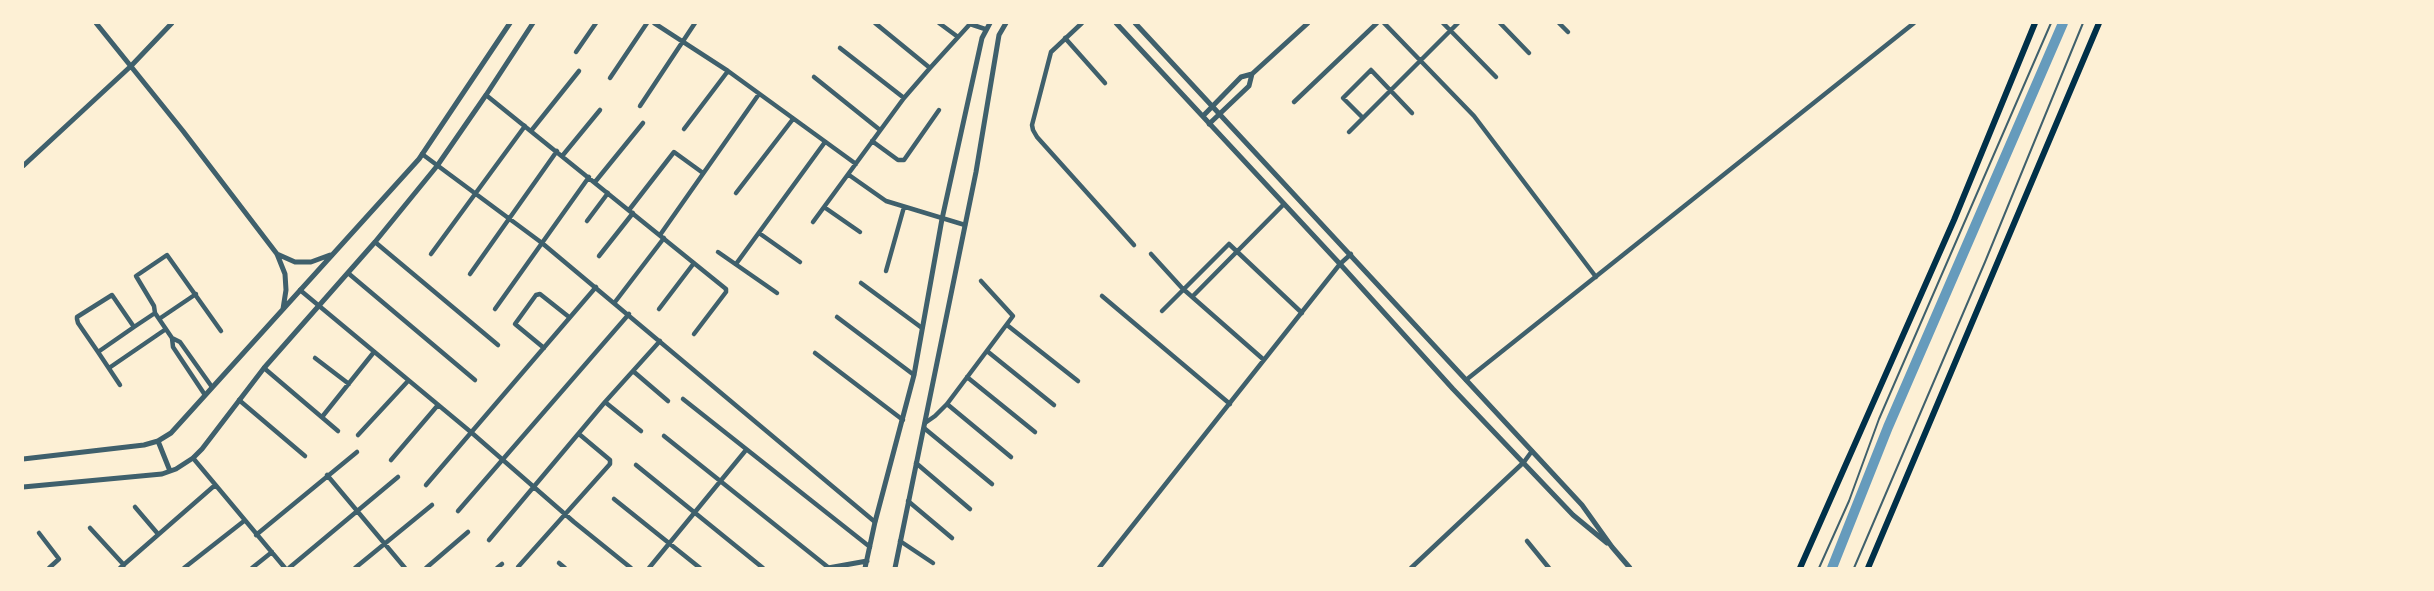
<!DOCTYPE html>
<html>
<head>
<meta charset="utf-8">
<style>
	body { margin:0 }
	#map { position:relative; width:2434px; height:591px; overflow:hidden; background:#fdf0d5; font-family:"Exo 2",sans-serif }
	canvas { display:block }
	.frame { position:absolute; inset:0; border:24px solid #fdf0d5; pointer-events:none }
</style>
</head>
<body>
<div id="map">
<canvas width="2434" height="591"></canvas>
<div class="frame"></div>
</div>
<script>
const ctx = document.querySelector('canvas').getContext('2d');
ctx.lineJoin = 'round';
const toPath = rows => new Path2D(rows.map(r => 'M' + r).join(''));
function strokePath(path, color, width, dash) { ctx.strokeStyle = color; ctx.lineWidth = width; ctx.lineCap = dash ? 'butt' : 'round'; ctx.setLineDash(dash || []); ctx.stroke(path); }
const canal = toPath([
	[1832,568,1888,427,2063,23]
]);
const service = toPath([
	[1819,568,1849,501,1879,419,2051,23],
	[1854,568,1985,262,2083,23]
]);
const minor = toPath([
	[654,23,728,71,856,164],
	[875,23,930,68],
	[939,23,958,37],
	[1082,23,1051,52,1032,125,1033,130,1037,137,1134,245],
	[1384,23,1474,116,1596,277],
	[1443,23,1496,77],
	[1500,23,1529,53],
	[1559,23,1568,32],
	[1065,38,1105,83],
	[840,48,904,98],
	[576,52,596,23],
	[814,77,880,130],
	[610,78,647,23],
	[486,95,726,289,726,292,694,334],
	[1294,102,1377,23],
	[640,106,695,23],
	[1363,118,1343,98,1371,70,1412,113],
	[684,129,728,71],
	[531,131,579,71],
	[1349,132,1458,23],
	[872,141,898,160,904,160,939,110],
	[422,154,542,243,875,522],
	[563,155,600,110],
	[849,175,886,201,965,225],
	[595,182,643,123],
	[736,193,793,119],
	[824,207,860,232],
	[629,210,674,152,703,173],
	[587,221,608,193],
	[813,222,904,98,930,68,970,24,985,29],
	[759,233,800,262],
	[660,235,759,94],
	[375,242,498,345],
	[718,252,777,293],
	[431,254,525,126],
	[1151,254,1182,288,1264,360],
	[599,256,633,213],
	[736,264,825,142],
	[886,271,904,207],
	[348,273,475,380],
	[470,274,557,151],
	[861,283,922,328],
	[300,290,472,433,574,522,631,568],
	[1102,296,1230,404],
	[1192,297,1284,204],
	[615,302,664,238],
	[495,309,589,177],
	[659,309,694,263],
	[1162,311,1229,244,1302,313],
	[155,313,154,306,136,276,167,255,221,331],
	[837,317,914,375],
	[159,319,196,294],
	[1007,325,1078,381],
	[134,327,155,313,172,338],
	[544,348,515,324,536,295,540,294,569,317],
	[987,351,1054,405],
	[98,352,134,327,112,295,77,317,77,319,78,323,98,352,120,385],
	[815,353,903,420],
	[315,358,349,384],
	[109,368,166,329],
	[264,368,338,431],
	[633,371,668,401],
	[967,377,1035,432],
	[1466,380,1914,23],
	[205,395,173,347,172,338,180,342,212,387],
	[683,399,870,547],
	[239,400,305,456],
	[605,402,641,431],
	[947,404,1011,457],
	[322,417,374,352],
	[925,423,935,416,947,404,1013,316,981,281],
	[924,428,992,484],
	[358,435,408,381],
	[664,436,829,568],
	[193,458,285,568],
	[391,460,438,405],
	[916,463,970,509],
	[636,465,763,568],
	[327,475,405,568],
	[426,485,596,287],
	[614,499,700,568],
	[908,501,952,538],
	[135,507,158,534],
	[458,511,629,314],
	[90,528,124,565],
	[39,533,59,559,49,568],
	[256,535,357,452],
	[489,540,605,402,660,341],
	[900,541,933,563],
	[1527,541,1549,568],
	[559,563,565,568],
	[518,567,610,464,610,460,579,434],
	[120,568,214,486],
	[184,568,244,521],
	[252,568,272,552],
	[289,568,398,477],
	[355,568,432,505],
	[426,568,468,532],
	[497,568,502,564],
	[649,568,746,450],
	[1099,568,1340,264,1351,254],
	[1411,568,1524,462,1532,451]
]);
const tertiary = toPath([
	[96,23,183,131,277,254,285,274,286,290,283,309],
	[1116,23,1340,264,1453,389,1573,515,1607,543],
	[1135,23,1582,505,1612,547,1630,568],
	[1203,116,1241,77,1252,74,1308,23],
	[1209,124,1249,86,1252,74],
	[23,166,131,66,172,23],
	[277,254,295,262,311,262,330,255],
	[158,441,170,471],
	[23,459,144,445,158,441,171,433,419,159,510,23],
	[23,487,162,474,176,469,193,458,202,449,264,368,375,242,437,166,486,95,533,23],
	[828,568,867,561],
	[865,568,875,522,914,375,942,219,982,38,990,23],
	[895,568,976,172,999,35,1006,23]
]);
const secondary = toPath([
	[1800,568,1954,220,2035,23],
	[1868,568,2099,23]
]);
strokePath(canal, '#669bbc', 10);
strokePath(service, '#3f606c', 2);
strokePath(minor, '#3f606c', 4.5);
strokePath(tertiary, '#3f606c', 5);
strokePath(secondary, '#003049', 6);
</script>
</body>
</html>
